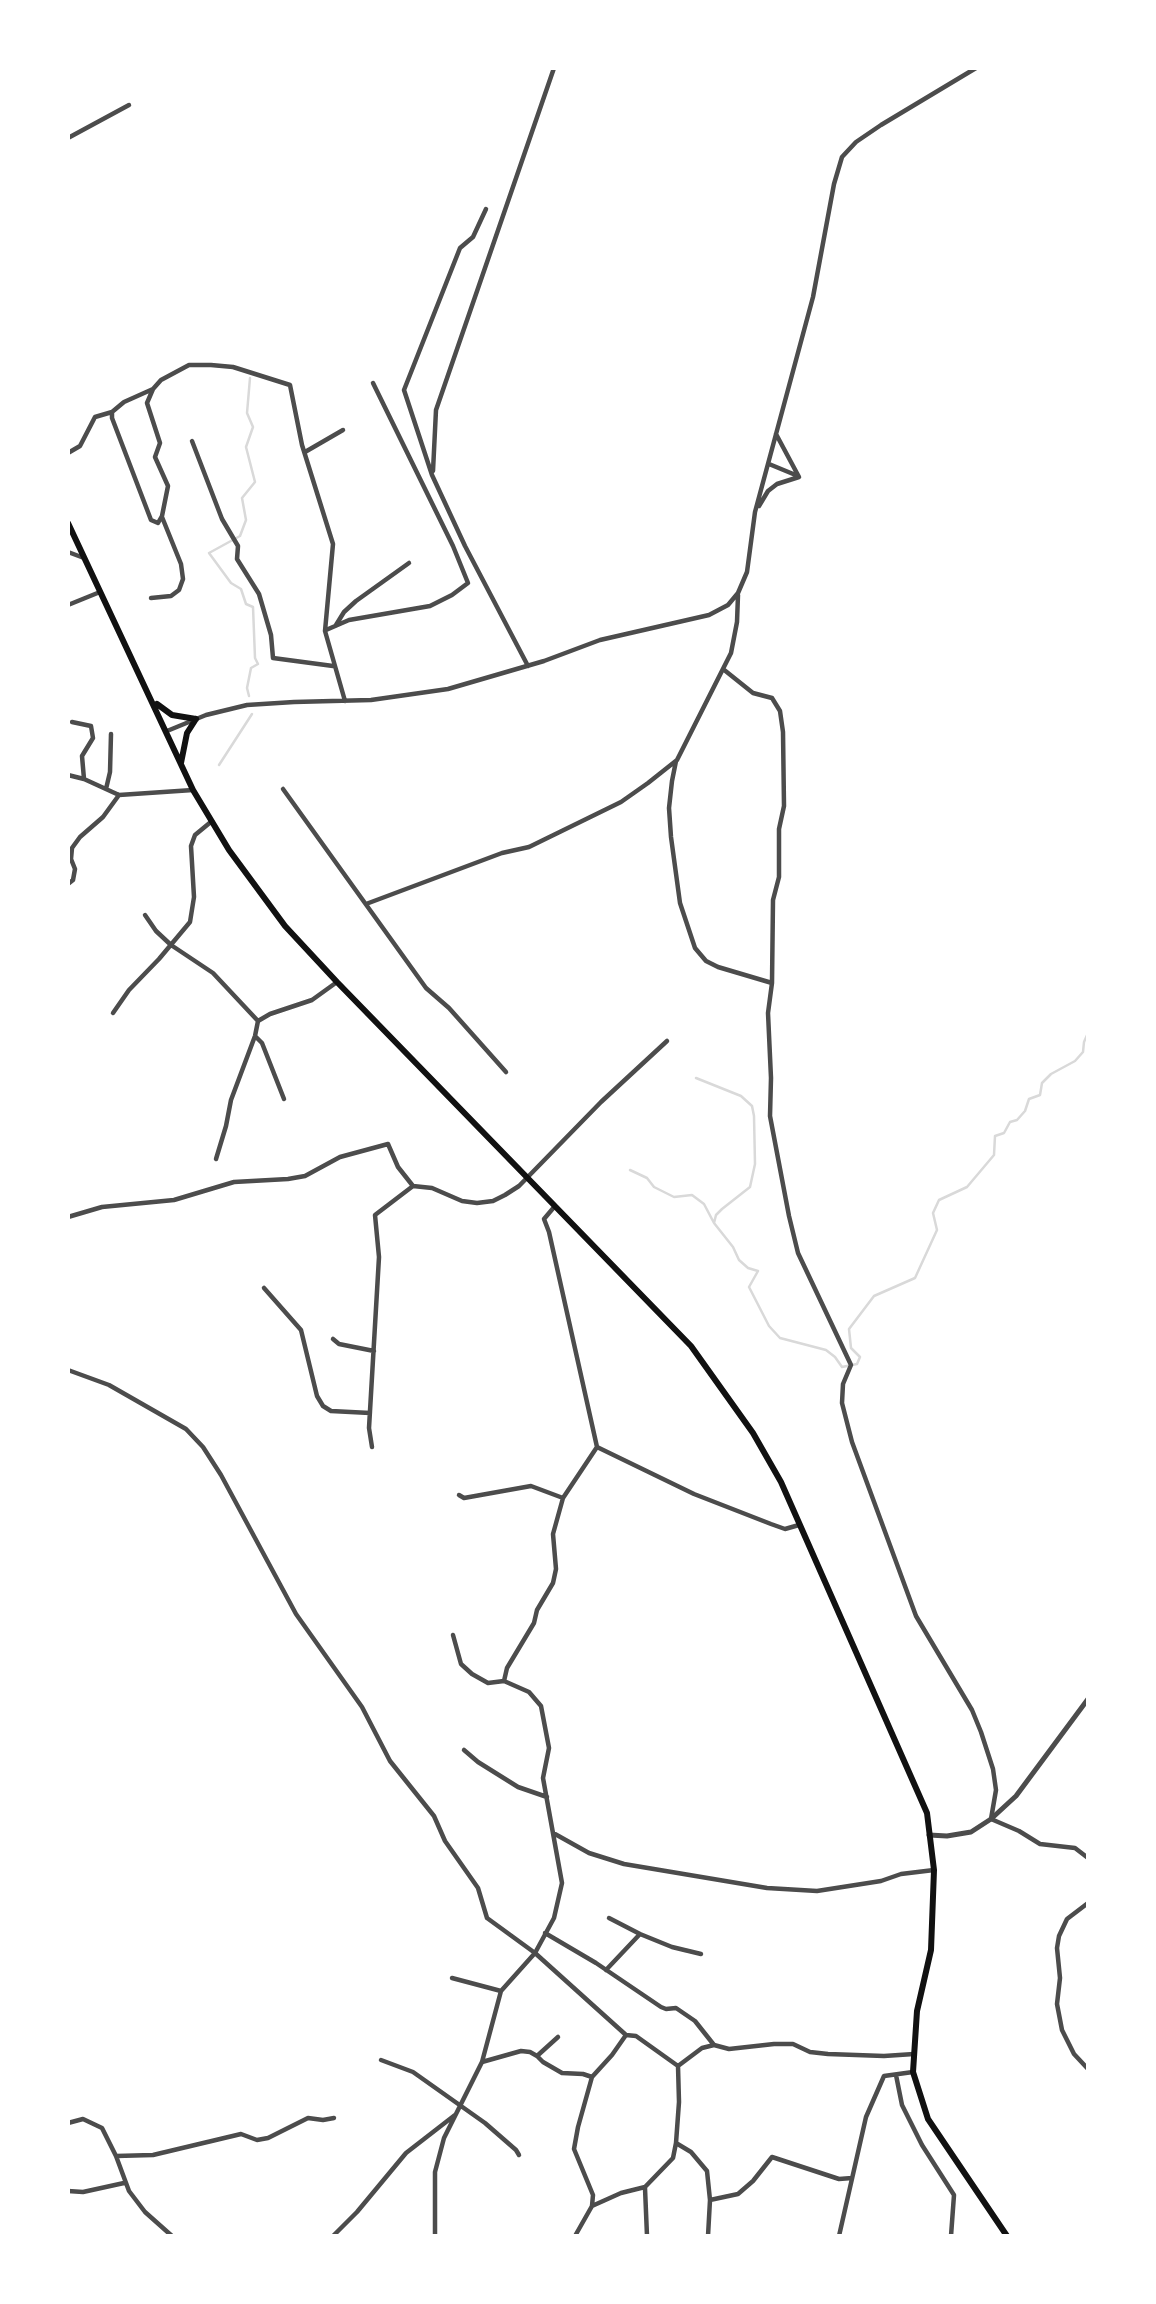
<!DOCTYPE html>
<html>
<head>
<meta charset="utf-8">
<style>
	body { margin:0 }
	#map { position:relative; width:1156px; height:2304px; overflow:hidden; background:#fff; font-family:"Space Grotesk",sans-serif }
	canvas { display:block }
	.frame { position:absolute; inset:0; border:70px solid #fff; pointer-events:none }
</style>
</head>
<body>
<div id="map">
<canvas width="1156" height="2304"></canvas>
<div class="frame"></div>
</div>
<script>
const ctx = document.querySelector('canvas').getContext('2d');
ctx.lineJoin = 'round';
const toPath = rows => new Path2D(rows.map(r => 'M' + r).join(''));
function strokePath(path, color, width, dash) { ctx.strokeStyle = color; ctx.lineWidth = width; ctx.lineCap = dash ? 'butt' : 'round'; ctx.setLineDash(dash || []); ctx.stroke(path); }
const stream = toPath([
	[249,696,247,688,251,668,258,664,255,658,253,607,246,604,241,589,231,583,209,553,240,536,246,520,242,498,255,482,246,447,253,427,247,413,250,378],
	[219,765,252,714],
	[696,1078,741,1096,752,1106,754,1116,755,1164,750,1187,722,1209,716,1215,714,1223,733,1247,739,1260,748,1268,758,1271,749,1287,769,1326,780,1338,826,1350,835,1357,842,1367,857,1364,860,1357,851,1348,849,1329,874,1296,915,1278,937,1230,933,1213,939,1200,967,1187,994,1155,995,1136,1004,1133,1010,1122,1017,1120,1025,1111,1029,1099,1040,1095,1042,1083,1051,1074,1075,1061,1083,1052,1084,1042,1088,1033],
	[630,1170,647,1178,654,1187,674,1197,692,1195,704,1204,714,1223]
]);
const minor = toPath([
	[68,138,129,105],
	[486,209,473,237,460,248,404,390,432,475,465,546,528,666],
	[153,389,124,402,112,412,112,418,151,520,158,523,162,516,168,486,155,457,160,443,147,403,153,389,161,380,189,365,211,365,233,367,290,385,302,445,333,544,325,631,345,701],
	[776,434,799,477],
	[192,441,222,519,238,546,237,559,259,594,271,635,273,658,333,666],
	[305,452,343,430],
	[68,453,80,446,95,417,112,412],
	[769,464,798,476],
	[433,471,436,410,554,68],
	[759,506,768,491,777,484,799,477],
	[68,552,84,558],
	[151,598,171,596,179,590,183,579,181,564,162,517],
	[68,605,100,592],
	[336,625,344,612,356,601,409,563],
	[326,630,349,620,430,606,452,595,468,583,453,546,373,383],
	[723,669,753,693,772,698,780,711,783,732,784,806,779,829,779,877,773,900,772,983,768,1013,771,1078,770,1116,789,1216,798,1253,851,1365,843,1384,842,1403,852,1442,916,1616,972,1710,981,1732,993,1769,996,1790,991,1819,1019,1831,1040,1844,1075,1848,1088,1858],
	[72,722,91,726,93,738,82,756,84,779],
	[167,731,206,715,247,705,294,702,371,700,448,689,544,661,600,640,709,615,728,605,738,593,747,572,755,512,813,297,834,184,842,157,856,142,881,125,976,68],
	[676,761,672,781,669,808,671,837,680,903,695,948,706,961,718,967,772,983],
	[68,775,84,779,119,795,193,790],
	[106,789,110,772,111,734],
	[283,789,426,988,449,1008,506,1072],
	[68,884,73,880,75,869,71,859,72,848,80,837,103,817,119,795],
	[366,904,502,853,529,847,621,802,648,783,677,760,731,653,737,622,738,595],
	[145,915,156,931,171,945,213,973,258,1021],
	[113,1013,129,990,159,959,190,922,194,897,191,846,195,835,212,821],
	[255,1036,262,1043,284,1099],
	[216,1159,226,1126,231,1100,255,1036,258,1021,270,1014,312,1000,337,982],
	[413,1186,432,1188,462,1201,477,1203,493,1201,505,1195,519,1186,601,1102,667,1041],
	[68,1217,102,1207,174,1200,234,1182,288,1179,305,1176,340,1157,388,1144,398,1167,413,1186,375,1215,379,1257,369,1428,372,1447],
	[264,1288,301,1330,317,1396,323,1406,331,1411,370,1413],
	[333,1339,339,1344,374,1351],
	[68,1370,109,1385,186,1429,203,1447,221,1475,296,1614,362,1707,390,1761,434,1816,445,1841,478,1888,487,1918,535,1953,626,2035],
	[597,1447,694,1494,771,1524,785,1529,799,1525],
	[459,1495,464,1498,531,1486,563,1498],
	[453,1635,461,1664,472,1674,488,1683,504,1681],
	[464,1750,478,1762,518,1787,547,1797],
	[555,1834,589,1853,624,1864,767,1888,817,1891,881,1881,901,1874,934,1870],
	[1088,1903,1067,1919,1059,1936,1057,1948,1060,1978,1057,2004,1062,2030,1074,2054,1088,2069],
	[609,1918,640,1934],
	[545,1933,596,1963,661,2007,666,2009,676,2008,695,2021,714,2045],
	[606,1970,640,1934,672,1947,701,1954],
	[452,1978,501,1991],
	[558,2037,537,2056,543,2062,562,2073,583,2074,592,2077],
	[381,2060,413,2072,485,2123,516,2150,519,2155],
	[482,2062,521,2051,530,2052,537,2056],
	[678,2066,702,2048,714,2045,729,2049,774,2044,793,2044,810,2052,828,2054,884,2056,914,2054],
	[896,2075,902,2105,922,2145,954,2195,951,2236],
	[68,2123,83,2119,102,2128,116,2156,129,2191,145,2212,172,2236],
	[676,2143,691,2152,707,2171,710,2200,708,2236],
	[116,2156,153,2155,241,2134,257,2140,268,2138,308,2118,323,2120,334,2118],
	[645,2188,647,2236],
	[68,2191,83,2192,124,2183],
	[710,2200,738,2194,753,2181,772,2157,839,2179,852,2178],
	[333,2236,357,2212,406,2153,455,2115],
	[435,2236,435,2172,444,2138,482,2062,501,1991,535,1953,554,1918,562,1883,543,1778,549,1748,541,1706,529,1692,504,1681,507,1668,534,1623,537,1610,553,1583,556,1569,553,1534,563,1498,597,1447,549,1232,544,1219,555,1206],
	[575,2236,592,2206,593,2195,574,2149,578,2127,592,2077,612,2055,626,2035,636,2036,678,2066,679,2102,676,2143,673,2158,645,2187,621,2193,592,2206],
	[839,2236,866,2117,884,2076,913,2072]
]);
const tertiary = toPath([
	[929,1835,947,1836,971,1832,991,1819,1016,1796,1088,1699]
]);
const secondary = toPath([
	[68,523,193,790,229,850,285,926,337,982,691,1346,753,1433,781,1482,927,1813,934,1870,931,1950,917,2011,913,2072,928,2119,1007,2236],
	[157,704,172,715,196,719],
	[181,763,187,733,196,719]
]);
strokePath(stream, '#d9d9d9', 2.5);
strokePath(minor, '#4c4c4c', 4.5);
strokePath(tertiary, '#4c4c4c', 5);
strokePath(secondary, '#111', 6);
</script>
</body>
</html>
